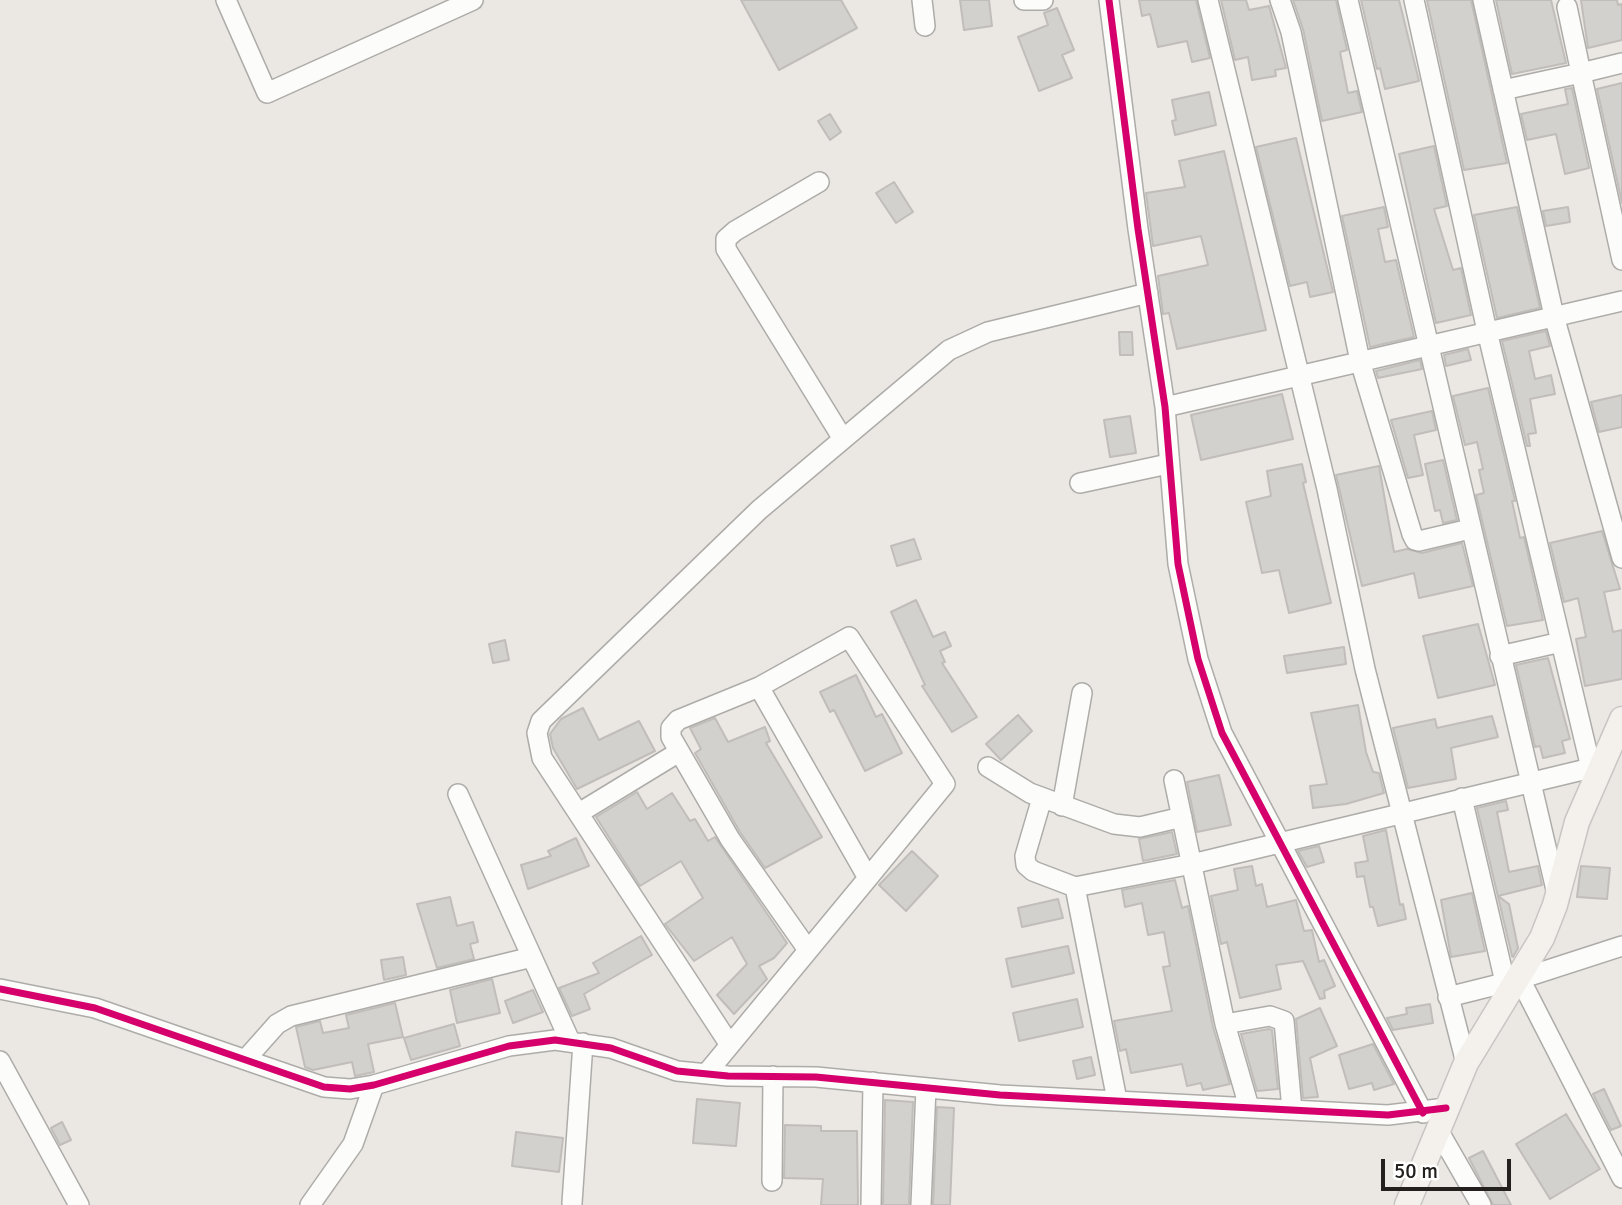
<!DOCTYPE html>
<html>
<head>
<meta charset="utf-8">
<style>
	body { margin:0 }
	#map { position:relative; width:1622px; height:1205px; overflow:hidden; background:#ebe8e4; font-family:Signika,sans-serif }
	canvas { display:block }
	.scale { position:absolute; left:1381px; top:1159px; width:130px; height:32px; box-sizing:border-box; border:4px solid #23201e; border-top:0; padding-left:9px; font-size:21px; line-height:24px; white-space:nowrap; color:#23201e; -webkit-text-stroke:5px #fff; paint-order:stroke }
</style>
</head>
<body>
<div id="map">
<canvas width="1622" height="1205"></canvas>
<div class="scale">50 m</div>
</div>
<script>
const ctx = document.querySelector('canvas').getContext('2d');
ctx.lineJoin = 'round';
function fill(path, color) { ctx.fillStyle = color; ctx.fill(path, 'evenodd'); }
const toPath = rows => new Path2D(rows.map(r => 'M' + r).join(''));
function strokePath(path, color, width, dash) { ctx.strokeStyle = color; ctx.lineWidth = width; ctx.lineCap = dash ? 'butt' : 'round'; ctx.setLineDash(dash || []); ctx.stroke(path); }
const building = toPath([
	[741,0,841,0,857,28,779,70,741,0],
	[960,0,989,0,992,26,964,30,960,0],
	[1139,0,1196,0,1210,58,1192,62,1187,41,1158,47,1150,14,1142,16,1139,0],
	[1221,0,1246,0,1249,10,1269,6,1286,68,1275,70,1276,76,1252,80,1248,57,1235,60,1221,0],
	[1293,0,1336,0,1347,50,1340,52,1348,93,1357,91,1362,112,1322,121,1303,29,1293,0],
	[1361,0,1399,0,1419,81,1385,89,1380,68,1377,69,1361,0],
	[1427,0,1471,0,1507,163,1464,170,1427,0],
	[1496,0,1551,0,1566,63,1512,74,1496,0],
	[1581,0,1617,0,1618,5,1622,4,1622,40,1588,48,1581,0],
	[1057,8,1074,50,1062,55,1072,78,1039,91,1018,37,1048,25,1044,13,1057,8],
	[1622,83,1622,203,1597,89,1622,83],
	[1572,88,1589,168,1565,174,1556,134,1527,140,1521,114,1568,104,1565,89,1572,88],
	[1209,92,1216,125,1175,135,1172,121,1176,120,1172,100,1209,92],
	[830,114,841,132,830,140,818,121,830,114],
	[1296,138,1333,292,1310,297,1307,282,1290,286,1256,147,1296,138],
	[1434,146,1447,206,1434,209,1453,270,1461,268,1471,315,1436,323,1399,154,1434,146],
	[1224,151,1266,330,1177,349,1169,313,1163,314,1158,276,1208,265,1201,236,1153,246,1146,193,1185,187,1179,161,1224,151],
	[894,182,913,212,896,223,876,193,894,182],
	[1384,207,1388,227,1378,229,1385,262,1396,260,1414,337,1370,347,1342,216,1384,207],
	[1517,207,1540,308,1497,318,1474,215,1517,207],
	[1568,207,1570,222,1546,226,1543,211,1568,207],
	[1546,331,1550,346,1529,351,1535,379,1551,375,1555,394,1530,399,1536,433,1528,434,1530,446,1527,446,1502,341,1546,331],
	[1119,332,1132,332,1133,355,1120,355,1119,332],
	[1468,349,1471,360,1446,366,1444,355,1468,349],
	[1420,360,1422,369,1378,378,1376,371,1420,360],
	[1488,388,1515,501,1512,501,1520,538,1524,537,1543,620,1507,626,1476,495,1484,493,1479,470,1483,469,1477,442,1465,445,1453,396,1488,388],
	[1282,394,1293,439,1201,460,1191,415,1282,394],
	[1622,395,1622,427,1599,432,1591,402,1622,395],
	[1432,411,1436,430,1414,435,1423,475,1408,478,1391,420,1432,411],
	[1130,416,1136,453,1110,457,1104,420,1130,416],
	[1443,460,1457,520,1443,523,1440,510,1435,511,1425,464,1443,460],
	[1302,464,1306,482,1303,483,1331,603,1289,613,1279,570,1262,573,1246,502,1271,496,1267,471,1302,464],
	[1379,466,1394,552,1407,549,1422,553,1462,543,1473,586,1419,598,1414,573,1362,586,1336,475,1379,466],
	[1602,531,1620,589,1604,592,1613,632,1622,630,1622,679,1585,686,1576,639,1586,637,1578,598,1564,602,1550,543,1602,531],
	[914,539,921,559,897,566,891,546,914,539],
	[916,600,933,637,945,632,951,646,940,651,945,662,942,663,977,717,952,732,922,686,925,685,891,612,916,600],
	[1478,624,1495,685,1438,698,1423,636,1478,624],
	[505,640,509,660,493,663,489,644,505,640],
	[1344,647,1346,664,1287,673,1284,656,1344,647],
	[1548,658,1570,739,1562,741,1565,753,1543,758,1540,746,1535,747,1516,665,1548,658],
	[856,675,876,717,882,714,902,753,865,771,834,710,830,712,820,692,856,675],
	[1358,705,1366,752,1373,772,1379,773,1384,793,1346,804,1313,808,1310,786,1327,784,1311,713,1358,705],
	[583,708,599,740,639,721,655,751,577,789,553,748,550,734,561,719,583,708],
	[1018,715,1032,731,1001,760,986,744,1018,715],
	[1492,716,1498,737,1451,748,1456,779,1408,788,1393,728,1435,719,1437,728,1492,716],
	[715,718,728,742,765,727,770,741,766,743,822,837,765,868,740,832,695,753,701,749,690,728,715,718],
	[1219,775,1231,825,1197,832,1187,782,1219,775],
	[637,792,647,809,672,793,690,821,695,819,708,841,715,837,787,943,774,958,759,966,767,979,734,1014,717,995,747,964,732,937,694,961,665,924,703,898,681,861,640,886,596,817,637,792],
	[1506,801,1508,810,1497,812,1509,872,1538,866,1542,885,1498,896,1509,904,1518,948,1513,957,1512,956,1477,808,1506,801],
	[1386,830,1400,905,1403,904,1406,919,1378,926,1373,907,1370,907,1364,876,1357,877,1355,863,1368,861,1363,836,1386,830],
	[1172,832,1177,854,1143,861,1139,839,1172,832],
	[576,838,589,866,528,889,521,865,551,856,548,851,576,838],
	[1319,846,1324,862,1307,867,1298,851,1319,846],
	[912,851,938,876,906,911,879,885,912,851],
	[1252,866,1256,886,1262,884,1267,907,1296,900,1304,931,1312,930,1319,962,1324,960,1335,986,1324,991,1325,998,1320,999,1303,961,1276,965,1281,989,1240,998,1227,942,1221,944,1211,896,1238,890,1234,869,1252,866],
	[1581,866,1610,868,1607,899,1577,897,1581,866],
	[1175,880,1182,908,1188,906,1213,1027,1230,1084,1203,1090,1201,1083,1187,1086,1182,1064,1131,1073,1126,1049,1120,1051,1114,1021,1172,1011,1163,967,1170,966,1164,932,1148,935,1142,903,1125,907,1122,890,1175,880],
	[1472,893,1485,951,1451,957,1441,900,1472,893],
	[450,897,457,926,473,922,478,942,470,944,474,959,437,968,417,904,450,897],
	[1058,899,1063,918,1022,927,1018,908,1058,899],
	[641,936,652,955,584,994,590,1009,572,1016,559,988,599,973,593,963,641,936],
	[1068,946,1074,973,1012,987,1006,959,1068,946],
	[403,957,406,975,384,980,381,960,403,957],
	[492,979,500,1013,457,1023,450,990,492,979],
	[533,990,543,1012,513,1023,505,1001,533,990],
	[1077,999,1083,1027,1019,1041,1013,1013,1077,999],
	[395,1003,403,1037,368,1044,374,1072,355,1076,352,1062,313,1070,305,1067,296,1027,320,1021,323,1033,349,1028,346,1015,395,1003],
	[1430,1004,1433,1023,1393,1030,1387,1018,1407,1014,1406,1008,1430,1004],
	[1320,1008,1337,1046,1310,1058,1318,1097,1303,1098,1296,1019,1320,1008],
	[454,1024,460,1046,411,1060,404,1038,454,1024],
	[1269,1029,1272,1030,1278,1089,1257,1091,1241,1034,1269,1029],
	[1373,1044,1394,1084,1374,1090,1372,1083,1349,1089,1339,1055,1373,1044],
	[1091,1057,1095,1075,1077,1079,1073,1061,1091,1057],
	[1604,1089,1621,1126,1611,1130,1593,1094,1604,1089],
	[697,1099,740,1103,736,1146,693,1143,697,1099],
	[885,1100,913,1102,909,1205,883,1205,885,1100],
	[937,1107,954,1108,950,1205,933,1205,937,1107],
	[1566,1114,1600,1169,1550,1199,1516,1144,1566,1114],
	[62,1122,71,1140,60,1145,51,1128,62,1122],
	[785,1125,821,1126,821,1131,857,1131,858,1205,821,1205,823,1179,784,1178,785,1125],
	[516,1132,563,1138,559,1172,512,1166,516,1132],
	[1483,1151,1511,1205,1493,1205,1469,1158,1483,1151]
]);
const minor = toPath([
	[226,0,267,93,473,0],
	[922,0,925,26],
	[1024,0,1043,0],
	[1109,0,1138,229,1165,407,1178,564,1198,659,1222,733,1423,1113],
	[1208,0,1327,489,1365,669,1466,1063],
	[1280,0,1291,32,1360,361,1412,534,1415,540,1419,541,1470,529],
	[1348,0,1557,894],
	[1414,0,1487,331,1591,768,1598,773],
	[1483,0,1554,316,1622,558],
	[1622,63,1581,73,1622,260],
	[1503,90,1581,73,1567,7],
	[819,182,735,231,726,239,726,249,843,439],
	[1165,407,1622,301],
	[1080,483,1168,464],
	[1500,656,1561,642],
	[759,687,678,720,671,728,671,737,730,839,808,950],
	[988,767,1030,793,1114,824,1140,827,1182,817],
	[1174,780,1225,1024,1249,1107],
	[458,794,570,1041],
	[1042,798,1025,856,1026,865,1033,871,1075,887],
	[1462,798,1505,982],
	[1062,806,1082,693],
	[579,813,679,752],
	[1520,979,1622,1178],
	[0,989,95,1008,324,1087,350,1089,374,1085,509,1046,555,1040,611,1048,677,1071,728,1076,816,1077,1000,1095,1388,1115,1446,1108],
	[1448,997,1520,979,1622,946],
	[1225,1024,1270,1016,1284,1021,1292,1110],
	[730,1045,542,758,537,733,541,721,759,510,949,350,988,332,1148,293],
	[245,1060,277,1024,291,1016,532,957],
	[0,1061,79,1205],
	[706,1074,868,878,945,784,849,637,759,687,868,878],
	[1117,1100,1075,887,1192,864,1591,768],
	[1438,1130,1481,1205],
	[772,1181,773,1076],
	[572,1203,583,1043],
	[310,1205,353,1144,374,1085],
	[871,1205,873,1082],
	[921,1205,926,1088]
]);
const major = toPath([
	[1407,1205,1466,1063,1542,938,1555,905,1577,822,1622,719]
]);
const cycleway = toPath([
	[1109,0,1138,229,1165,407,1178,564,1198,659,1222,733,1423,1113],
	[0,989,95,1008,324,1087,350,1089,374,1085,509,1046,555,1040,611,1048,677,1071,728,1076,816,1077,1000,1095,1388,1115,1446,1108]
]);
fill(building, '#d3d1ce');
strokePath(building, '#c0bdba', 2);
strokePath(minor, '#aeaca9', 22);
strokePath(major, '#c8c6c4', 27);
strokePath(minor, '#fcfcfb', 19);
strokePath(major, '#f4f0eb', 24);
strokePath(cycleway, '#d6006c', 7);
</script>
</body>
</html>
